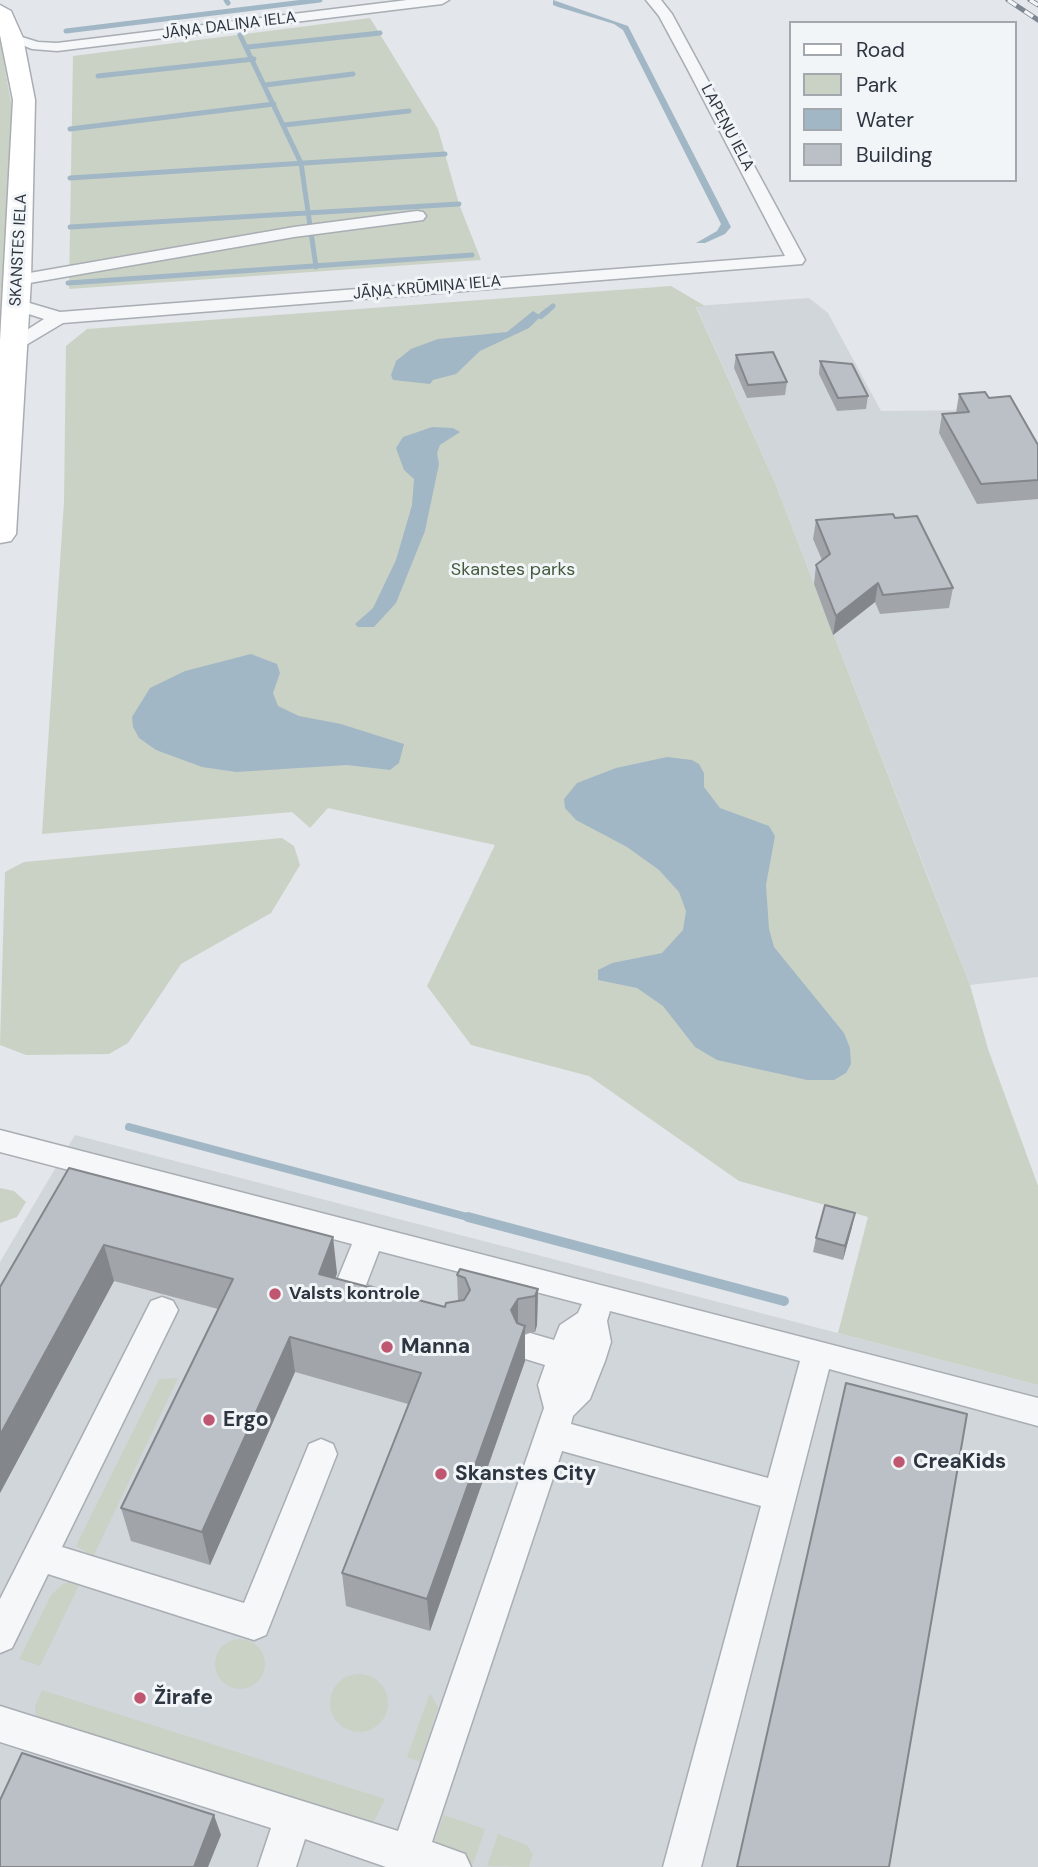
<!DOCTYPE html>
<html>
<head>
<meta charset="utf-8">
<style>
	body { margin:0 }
	#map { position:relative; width:1038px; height:1867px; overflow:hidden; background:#e3e6ea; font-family:"DM Sans",sans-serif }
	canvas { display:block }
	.legend { position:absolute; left:789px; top:21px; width:228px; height:161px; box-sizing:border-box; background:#f2f5f7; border:2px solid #a3a8ae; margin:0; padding:9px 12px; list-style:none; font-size:21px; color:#2d3540 }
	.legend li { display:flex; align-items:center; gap:14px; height:35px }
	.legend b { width:35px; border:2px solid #a3a8ae }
</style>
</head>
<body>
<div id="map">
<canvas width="1038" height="1867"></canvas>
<ul class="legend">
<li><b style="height:9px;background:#fff"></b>Road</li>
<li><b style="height:19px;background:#cad2c5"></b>Park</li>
<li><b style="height:19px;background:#a2b7c5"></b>Water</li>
<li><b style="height:19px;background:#bbc0c6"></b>Building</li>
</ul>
</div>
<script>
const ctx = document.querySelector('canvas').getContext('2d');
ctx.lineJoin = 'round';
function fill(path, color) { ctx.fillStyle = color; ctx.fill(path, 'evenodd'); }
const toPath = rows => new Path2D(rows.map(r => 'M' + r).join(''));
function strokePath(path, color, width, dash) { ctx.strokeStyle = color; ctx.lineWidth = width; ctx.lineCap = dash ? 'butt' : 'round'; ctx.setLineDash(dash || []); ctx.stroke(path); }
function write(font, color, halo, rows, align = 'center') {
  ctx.font = font + ' "DM Sans",sans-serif'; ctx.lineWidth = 6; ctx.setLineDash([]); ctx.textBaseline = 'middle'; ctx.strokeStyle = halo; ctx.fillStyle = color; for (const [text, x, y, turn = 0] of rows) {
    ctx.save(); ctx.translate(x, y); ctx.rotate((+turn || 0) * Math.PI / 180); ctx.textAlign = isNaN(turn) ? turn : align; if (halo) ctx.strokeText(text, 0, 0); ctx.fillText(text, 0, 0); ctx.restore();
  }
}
const built = toPath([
	[809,298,828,313,881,411,982,410,1038,499,1038,977,970,985,775,483,696,306],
	[75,1135,1038,1385,1038,1867,0,1867,0,1262]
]);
const green = toPath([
	[370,18,438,129,459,204,481,260,69,289,73,56],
	[0,40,13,114,0,371],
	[671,286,705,306,696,307,775,483,928,878,970,985,988,1049,1038,1186,1038,1385,838,1333,868,1217,739,1181,589,1076,471,1045,427,986,495,845,328,808,310,828,292,812,42,834,64,502,66,346,87,329],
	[282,838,294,846,300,865,271,913,181,964,128,1043,109,1054,26,1055,0,1045,5,872,24,862],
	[0,1188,14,1191,26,1202,17,1217,0,1223],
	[178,1378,93,1557,76,1546,159,1379],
	[75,1580,81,1581,40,1666,19,1659,51,1595,63,1584],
	'215 1664a25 25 0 1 1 50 0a25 25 0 1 1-50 0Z',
	'330 1703a29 29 0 1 1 58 0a29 29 0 1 1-58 0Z',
	[42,1690,385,1799,374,1821,368,1824,48,1724,36,1717,35,1707],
	[430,1693,438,1707,420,1762,407,1757],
	[444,1815,485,1829,473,1864,444,1854,437,1848,435,1839],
	[498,1834,527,1845,533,1854,529,1867,487,1866]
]);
const water = toPath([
	[553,0,628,26,731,227,725,234,705,243,696,243,717,231,721,224,623,30,614,24,558,7,553,5],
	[533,311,541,316,529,328,480,351,456,374,433,380,430,384,393,380,391,375,396,361,411,349,438,339,507,332],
	[432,427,453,428,460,432,440,445,437,453,439,464,425,531,396,603,374,627,358,627,355,624,373,608,396,560,412,505,414,479,404,470,396,448,403,437],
	[251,654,277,664,280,673,273,693,278,706,299,716,341,724,404,744,399,763,390,770,347,765,236,772,202,767,156,750,139,738,133,727,132,717,150,688,185,671],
	[667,757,692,760,699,764,704,773,704,787,720,808,769,826,775,836,766,885,769,929,774,947,844,1033,850,1048,851,1064,846,1073,834,1080,807,1080,717,1060,695,1047,663,1006,637,988,598,980,598,970,612,963,662,953,683,930,686,911,679,892,659,870,627,847,576,820,565,808,564,799,577,783,616,768]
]);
const streamFar3 = toPath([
	[226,0,228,3],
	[66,31,320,0],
	[240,35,301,163,316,267],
	[248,47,380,33],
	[98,76,254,59],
	[265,85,353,74],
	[284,125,409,111],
	[70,129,274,104],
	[70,178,445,154],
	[70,227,459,204],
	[68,283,472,255],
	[545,313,553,306]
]);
const streamFar2 = toPath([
	[541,316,547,311]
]);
const streamFar1 = toPath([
	[129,1127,475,1219]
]);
const stream = toPath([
	[468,1217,784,1301]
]);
const minor = toPath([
	[407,0,449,0,442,4,57,51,32,49,5,38,12,34,38,42,57,43,407,0],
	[646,0,661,0,672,14,805,260,802,264,63,323,21,348,7,348,5,344,44,319,10,308,7,304,16,299,60,312,785,256,687,68,659,16,646,0],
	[417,211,423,212,426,216,423,220,294,237,18,285,9,280,18,275,294,227,417,211],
	[0,1130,1038,1398,1038,1426,829,1369,701,1867,663,1867,761,1506,562,1451,432,1842,465,1854,471,1867,386,1867,305,1839,296,1867,258,1867,271,1828,0,1742,0,1706,398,1831,544,1408,538,1385,545,1365,519,1357,514,1347,519,1337,530,1333,554,1340,560,1325,578,1313,582,1304,379,1251,366,1285,383,1291,387,1300,383,1309,372,1313,347,1306,336,1302,332,1293,352,1244,0,1152,0,1130],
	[610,1311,800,1361,768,1478,571,1424,573,1416,590,1399,605,1361,611,1342,607,1321,610,1311],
	[162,1297,173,1301,178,1310,62,1547,244,1603,309,1444,321,1439,333,1444,337,1454,266,1635,254,1640,48,1574,12,1648,0,1653,0,1599,151,1301,162,1297]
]);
const secondary = toPath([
	[0,5,11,11,23,38,35,100,31,280,16,534,11,541,0,543,0,341,13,100,0,35,0,5]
]);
const rail = toPath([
	[1008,0,1038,20],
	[1030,0,1038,5]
]);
const wall = toPath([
	[736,355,787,382,785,395,747,398,734,368],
	[820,361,868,396,866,409,837,411,819,374],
	[959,394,989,398,1038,445,1038,499,977,504,939,433,942,414,956,413],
	[895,518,953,588,949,608,880,614,875,602,833,635,814,584,816,565,822,560,813,539,816,520],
	[69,1168,337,1273,335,1279,445,1307,458,1301,457,1275,538,1289,537,1325,535,1332,525,1333,525,1361,430,1631,346,1606,342,1573,408,1404,295,1372,210,1565,131,1541,121,1508,218,1309,114,1281,0,1493,0,1287],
	[852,1227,843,1260,813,1252,816,1238]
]);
const shadedWall = toPath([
	[878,583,875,602,833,635,836,616],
	[855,1213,852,1227,843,1260,845,1246],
	[333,1237,337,1273,324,1310,319,1274],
	[104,1245,114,1281,0,1493,0,1435],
	[538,1289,537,1325,535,1332,535,1296],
	[518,1299,518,1335,511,1310],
	[525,1326,525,1361,430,1631,427,1599],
	[290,1337,295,1372,210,1565,202,1532],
	[214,1815,221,1835,208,1867,194,1867]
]);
const building = toPath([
	[773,352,787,382,748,385,736,355,773,352],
	[820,361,852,364,868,396,838,398,820,361],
	[985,392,989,398,1010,396,1038,445,1038,480,981,484,942,414,969,412,959,394,985,392],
	[893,514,895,518,917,516,953,588,883,595,878,583,836,616,816,565,830,554,816,520,893,514],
	[69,1168,333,1237,319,1274,445,1307,446,1303,464,1300,470,1290,465,1278,457,1275,460,1269,538,1289,535,1296,518,1299,511,1310,517,1323,525,1326,427,1599,342,1573,421,1373,290,1337,202,1532,121,1508,233,1279,104,1245,0,1435,0,1287,69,1168],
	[825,1205,855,1213,845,1246,816,1238,825,1205],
	[846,1383,967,1414,889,1867,737,1867,846,1383],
	[22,1753,214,1815,194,1867,0,1867,0,1800,22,1753]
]);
const markers = [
	[275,1294,7,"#c05771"],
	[387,1347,7,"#c05771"],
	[209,1420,7,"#c05771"],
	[899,1462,7,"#c05771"],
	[441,1474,7,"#c05771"],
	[140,1698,7,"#c05771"]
];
const farStreetnames = [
	["JĀŅA DALIŅA IELA",229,26,-7],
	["LAPEŅU IELA",727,128,62],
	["SKANSTES IELA",19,250,-87],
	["JĀŅA KRŪMIŅA IELA",427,288,-5]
];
const parkNames = [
	["Skanstes parks",513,570]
];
const poiNames = [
	["Valsts kontrole",289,1294]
];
const nearPoinames = [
	["Manna",401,1347],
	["Ergo",223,1420],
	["CreaKids",913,1462],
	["Skanstes City",455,1474],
	["Žirafe",154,1698]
];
fill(built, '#d1d6db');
fill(green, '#cad2c5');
fill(water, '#a2b7c5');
strokePath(streamFar3, '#a2b7c5', 5);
strokePath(streamFar2, '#a2b7c5', 6);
strokePath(streamFar1, '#a2b7c5', 8);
strokePath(stream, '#a2b7c5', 10);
strokePath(minor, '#a9adb4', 3);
strokePath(secondary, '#a9adb4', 3);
fill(minor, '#f5f7f8');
fill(secondary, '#fff');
strokePath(rail, '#7e8791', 5);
strokePath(rail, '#f2f5f7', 3.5, [10]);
fill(wall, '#a1a5aa');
fill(shadedWall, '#83868b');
fill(building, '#bbc0c6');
strokePath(building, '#83868b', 2);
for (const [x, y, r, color] of markers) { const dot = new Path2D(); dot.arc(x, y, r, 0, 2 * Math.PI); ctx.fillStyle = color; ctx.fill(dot); strokePath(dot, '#f2f5f7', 2.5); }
write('16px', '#2d3540', '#f2f5f7', farStreetnames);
write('18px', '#445a3c', '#f2f5f7', parkNames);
write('bold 18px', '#2d3540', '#f2f5f7', poiNames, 'left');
write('bold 21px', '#2d3540', '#f2f5f7', nearPoinames, 'left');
</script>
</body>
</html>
